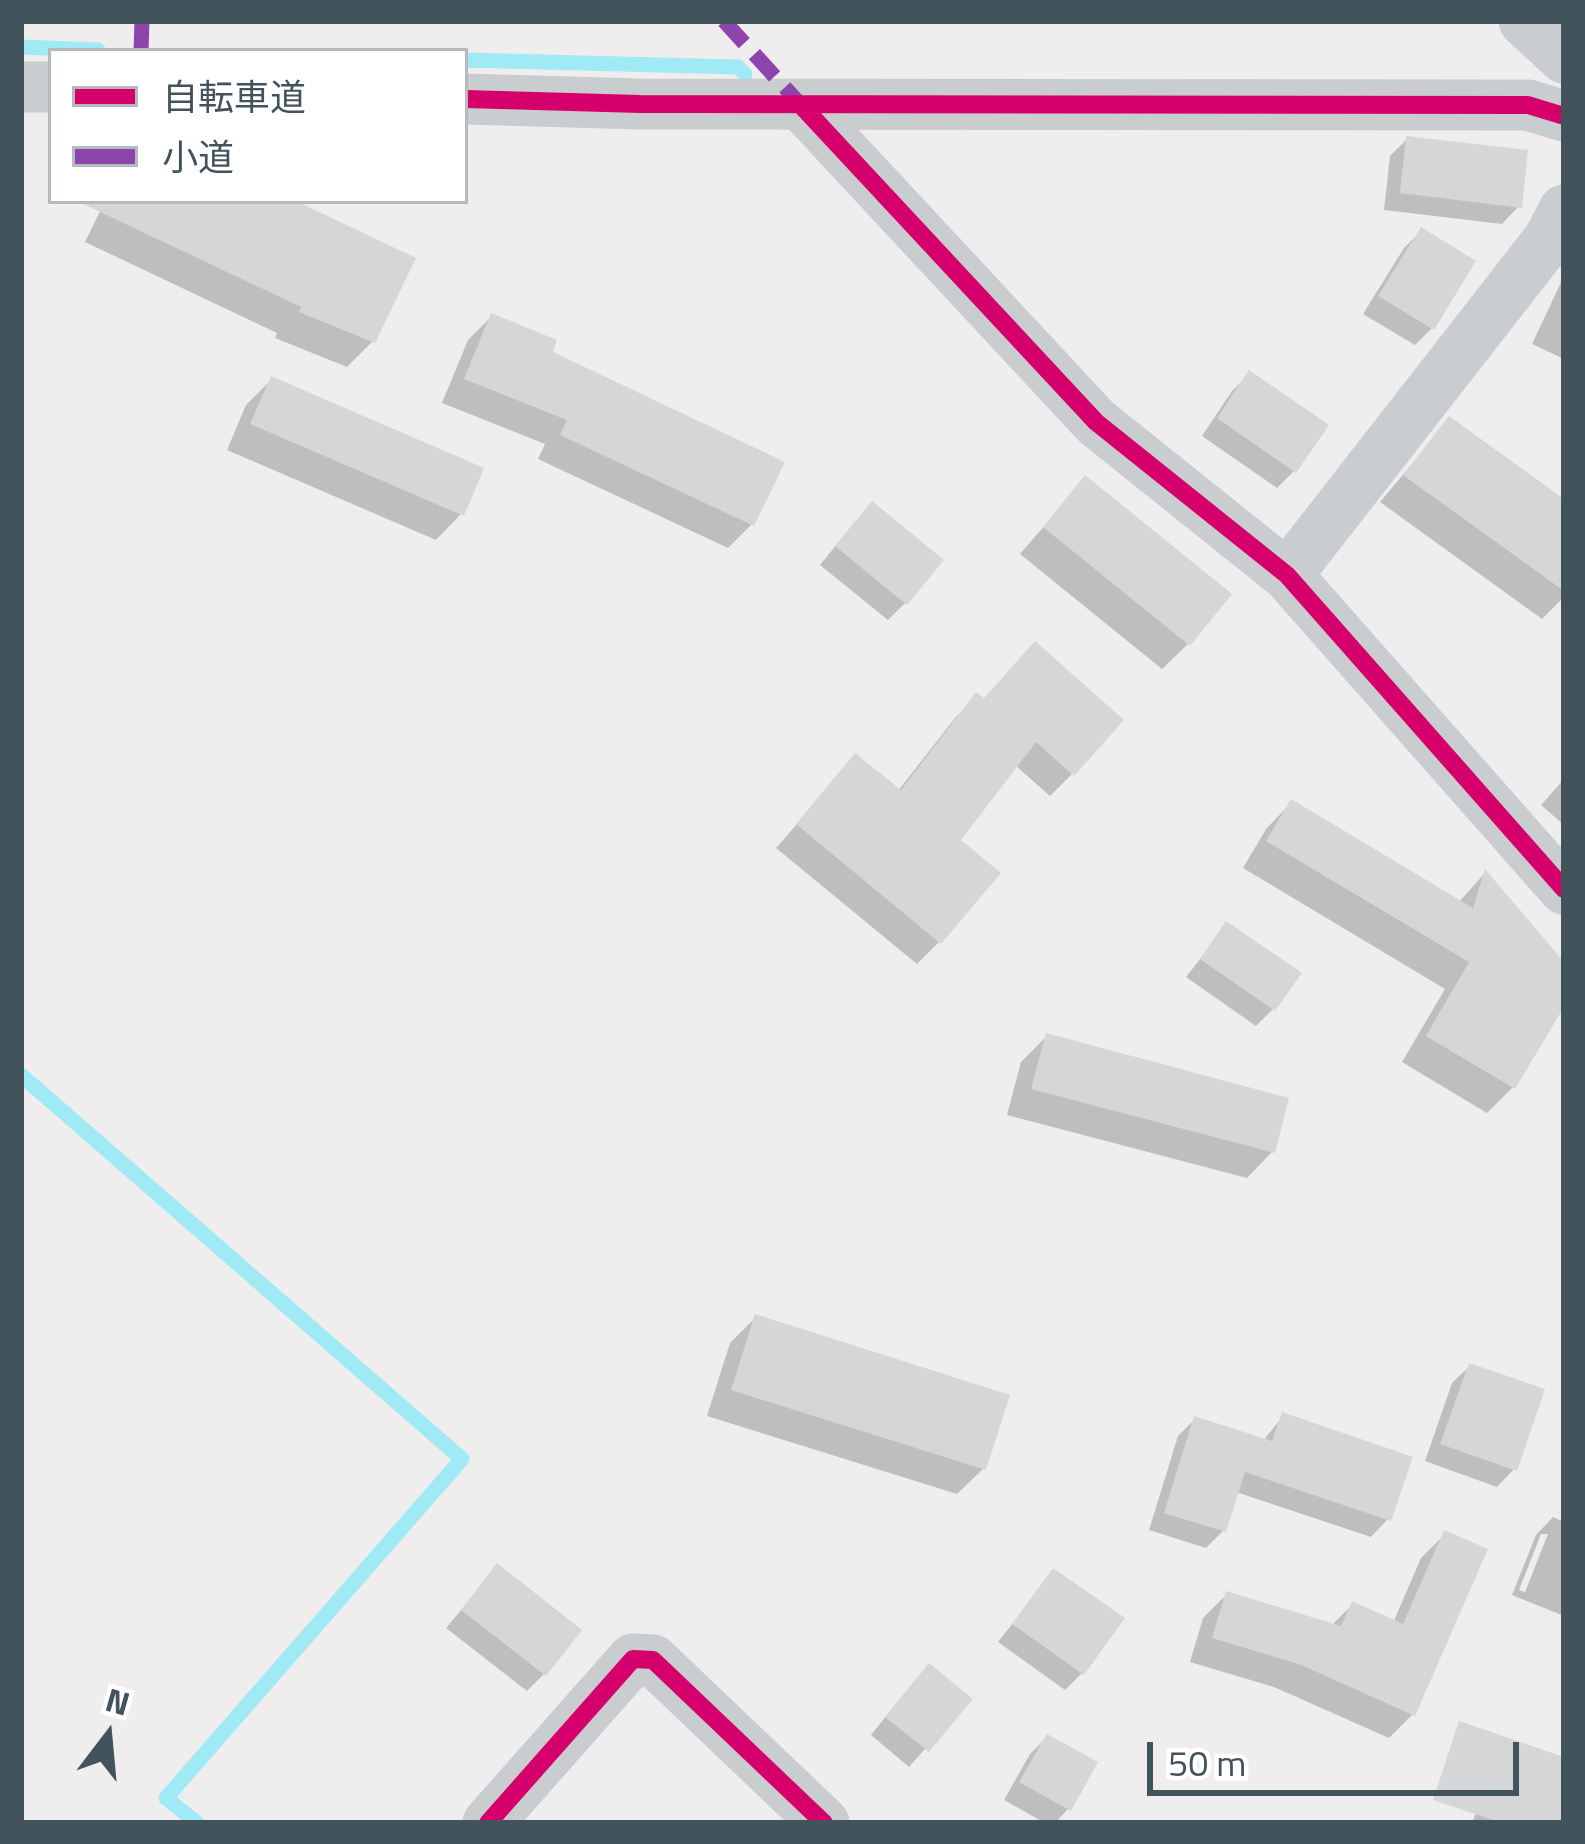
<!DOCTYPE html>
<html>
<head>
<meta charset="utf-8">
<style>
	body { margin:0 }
	#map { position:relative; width:1585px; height:1844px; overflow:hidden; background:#efedee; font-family:"Titillium Web","Noto Sans JP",sans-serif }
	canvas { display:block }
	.frame { position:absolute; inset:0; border:24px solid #43535c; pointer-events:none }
	.legend { position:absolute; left:48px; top:48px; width:420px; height:156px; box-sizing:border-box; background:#fff; border:3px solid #b4babe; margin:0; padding:15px 21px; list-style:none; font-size:36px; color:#43535c }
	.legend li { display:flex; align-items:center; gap:24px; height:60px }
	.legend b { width:60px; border:3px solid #b4babe }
	.north { position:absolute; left:48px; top:1676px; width:120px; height:120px; -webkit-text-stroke:9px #fff; paint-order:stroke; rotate:16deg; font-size:33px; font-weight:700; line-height:48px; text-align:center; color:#43535c }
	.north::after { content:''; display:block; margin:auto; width:42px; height:54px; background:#43535c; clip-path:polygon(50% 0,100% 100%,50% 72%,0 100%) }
	.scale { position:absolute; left:1147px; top:1742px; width:372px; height:54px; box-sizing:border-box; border:6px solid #43535c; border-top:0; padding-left:15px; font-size:36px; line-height:42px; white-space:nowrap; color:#43535c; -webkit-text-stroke:9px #fff; paint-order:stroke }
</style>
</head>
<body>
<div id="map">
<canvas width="1585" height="1844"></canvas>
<div class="frame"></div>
<ul class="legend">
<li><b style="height:15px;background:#d6006c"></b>自転車道</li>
<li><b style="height:15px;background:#8e44ad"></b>小道</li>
</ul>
<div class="north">N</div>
<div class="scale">50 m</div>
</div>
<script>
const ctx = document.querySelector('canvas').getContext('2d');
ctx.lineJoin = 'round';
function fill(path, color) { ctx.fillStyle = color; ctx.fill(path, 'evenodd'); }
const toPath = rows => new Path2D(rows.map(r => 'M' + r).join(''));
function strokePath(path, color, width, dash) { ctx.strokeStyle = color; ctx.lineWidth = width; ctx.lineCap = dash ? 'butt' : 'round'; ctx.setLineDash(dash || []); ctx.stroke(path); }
const shadow = toPath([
	[1407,139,1519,206,1502,224,1384,210,1390,156],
	[105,201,289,201,373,341,347,367,275,338,277,333,85,242],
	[1421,231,1432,328,1415,345,1363,314,1404,248],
	[1564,276,1564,359,1532,344],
	[492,316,549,353,752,524,728,548,538,459,545,444,442,403,468,340],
	[1250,374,1294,471,1277,488,1202,436,1232,391],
	[272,379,461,514,436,540,227,450,246,405],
	[1449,420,1564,503,1564,597,1542,619,1380,502],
	[1085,479,1188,644,1162,669,1020,554],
	[855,522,905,603,888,620,820,565],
	[1013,667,1072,774,1050,796,1015,765,957,840,939,942,917,964,776,848,856,757,898,791,955,718,977,696,982,701],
	[1564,779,1564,825,1541,805],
	[1291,803,1458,903,1484,874,1564,966,1564,1001,1513,1087,1487,1113,1402,1062,1445,989,1243,868,1266,829],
	[1227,925,1273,1009,1256,1026,1186,977],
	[1046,1037,1272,1152,1247,1178,1007,1115,1021,1062],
	[756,1317,983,1469,957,1494,707,1416,730,1343],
	[1470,1366,1514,1469,1497,1487,1425,1461,1452,1383],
	[1283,1416,1388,1519,1371,1537,1236,1492,1223,1531,1206,1548,1149,1530,1178,1436,1195,1419,1263,1441],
	[1553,1517,1564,1522,1564,1616,1512,1595,1536,1535],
	[1541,1534,1548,1534,1525,1592,1519,1590],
	[1445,1534,1413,1714,1389,1738,1274,1687,1190,1662,1203,1618,1227,1594,1331,1626,1352,1605,1393,1623,1421,1558],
	[498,1567,544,1674,527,1691,446,1628],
	[1053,1572,1082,1673,1065,1690,998,1642],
	[912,1684,969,1699,909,1767,871,1735],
	[1047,1737,1068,1809,1055,1823,1045,1823,1004,1800,1030,1754],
	[1564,1761,1564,1823,1472,1823,1493,1769]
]);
const stream = toPath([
	[21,47,98,50],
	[465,60,738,67,745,74],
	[21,1075,462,1459,166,1798,197,1823]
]);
const building = toPath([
	[1406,136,1528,150,1522,208,1400,193],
	[77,201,296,201,416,258,375,343,299,312,301,307],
	[1421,227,1476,261,1434,330,1378,296],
	[491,313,557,340,553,352,785,462,754,526,560,435,567,420,464,379],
	[1249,370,1329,425,1296,473,1217,418],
	[271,376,484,468,464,516,250,424],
	[1449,416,1564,499,1564,591,1403,475],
	[1085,475,1232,594,1190,646,1043,527],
	[872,501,944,560,907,605,835,546],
	[1035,641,1124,720,1074,776,1036,742,961,840,1001,873,941,944,796,824,855,753,901,790,976,692,984,698],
	[1291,799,1473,908,1485,869,1564,962,1564,1007,1515,1089,1426,1036,1469,962,1266,841],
	[1226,921,1302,973,1275,1011,1200,959],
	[1046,1033,1289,1098,1275,1153,1031,1089],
	[755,1314,1010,1395,986,1470,731,1390],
	[1469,1363,1545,1389,1517,1471,1440,1444],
	[1282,1412,1413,1457,1391,1521,1245,1472,1226,1532,1164,1513,1194,1416,1272,1441],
	[1444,1530,1488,1549,1415,1716,1299,1664,1212,1638,1226,1591,1341,1626,1352,1601,1403,1624],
	[497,1563,582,1630,546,1676,461,1610],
	[1053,1568,1125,1618,1084,1675,1012,1624],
	[929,1663,973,1699,929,1752,885,1717],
	[1459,1721,1564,1757,1564,1823,1502,1823,1433,1800],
	[1047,1734,1098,1762,1071,1811,1019,1782]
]);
const street = toPath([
	[1524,21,1564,58],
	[21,87,51,87],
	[465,99,640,104,1528,105,1564,116],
	[800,104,1096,422,1287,575,1564,889],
	[1287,575,1549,239,1564,210],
	[488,1823,633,1659,653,1660,824,1823]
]);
const quiet = toPath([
	[724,21,800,104],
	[141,51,142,21]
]);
const cycleway = toPath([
	[465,99,640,104,1528,105,1564,116],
	[800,104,1096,422,1287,575,1564,889],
	[488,1823,633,1659,653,1660,824,1823]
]);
fill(shadow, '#0003');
strokePath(stream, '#9feaf4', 15);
fill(building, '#d5d6d8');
strokePath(street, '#c9cdcf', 51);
strokePath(quiet, '#8e44ad', 15, [30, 15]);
strokePath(cycleway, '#d6006c', 18);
</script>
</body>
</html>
